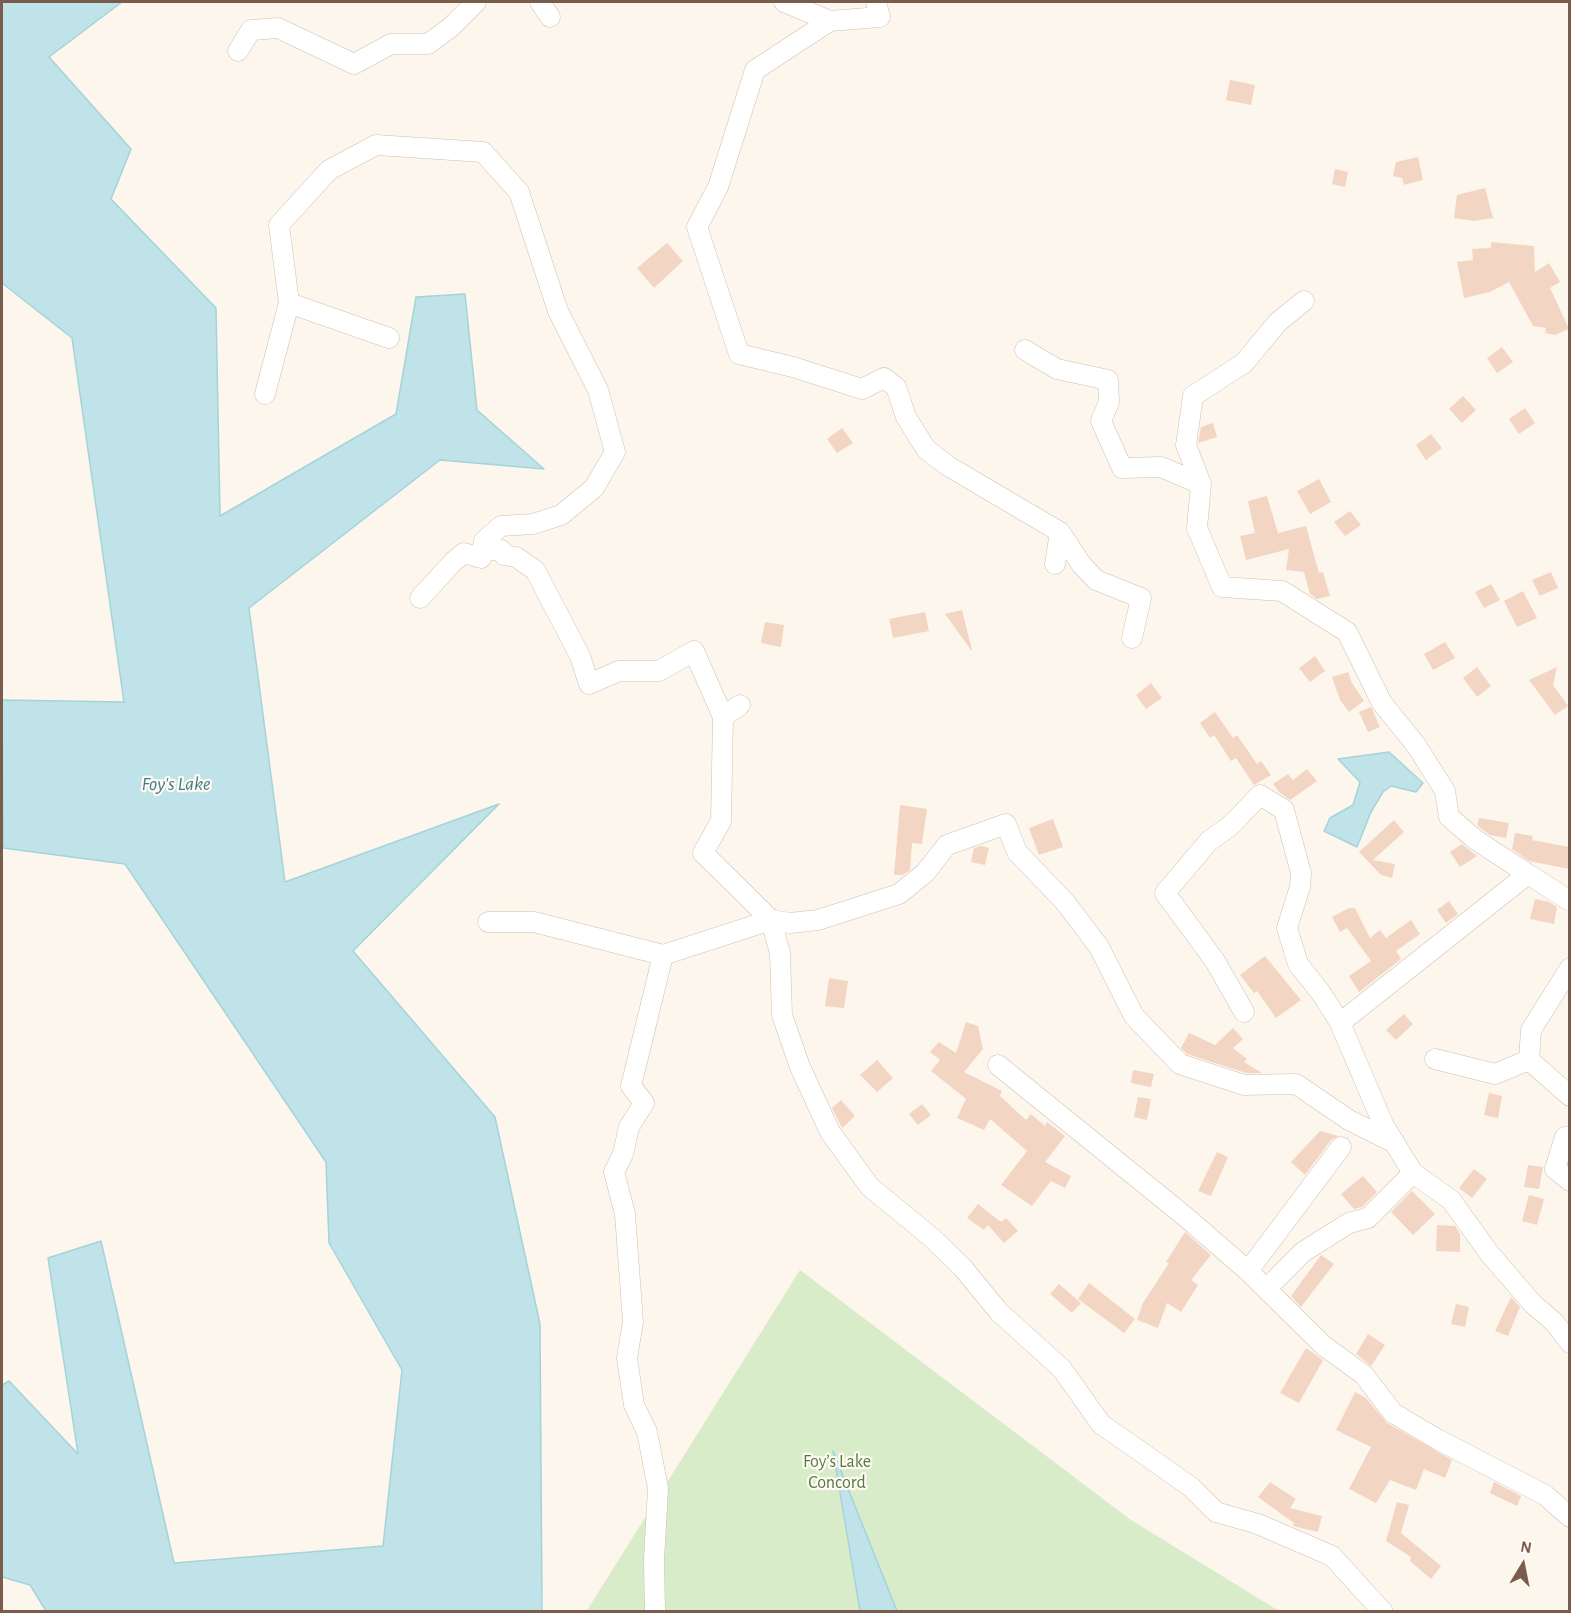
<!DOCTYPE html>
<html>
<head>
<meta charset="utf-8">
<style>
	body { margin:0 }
	#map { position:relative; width:1571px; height:1613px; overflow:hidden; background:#fdf6ec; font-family:"Alegreya Sans",sans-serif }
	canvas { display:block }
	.frame { position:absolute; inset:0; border:3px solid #7a5c4d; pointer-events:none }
	.north { position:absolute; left:1493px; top:1535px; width:60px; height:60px; -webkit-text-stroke:4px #fffaf3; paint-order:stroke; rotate:10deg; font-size:16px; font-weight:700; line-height:24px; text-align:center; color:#7a5c4d }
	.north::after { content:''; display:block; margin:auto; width:21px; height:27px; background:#7a5c4d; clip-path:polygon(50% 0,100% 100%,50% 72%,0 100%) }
</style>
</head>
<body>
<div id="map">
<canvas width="1571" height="1613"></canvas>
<div class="frame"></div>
<div class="north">N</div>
</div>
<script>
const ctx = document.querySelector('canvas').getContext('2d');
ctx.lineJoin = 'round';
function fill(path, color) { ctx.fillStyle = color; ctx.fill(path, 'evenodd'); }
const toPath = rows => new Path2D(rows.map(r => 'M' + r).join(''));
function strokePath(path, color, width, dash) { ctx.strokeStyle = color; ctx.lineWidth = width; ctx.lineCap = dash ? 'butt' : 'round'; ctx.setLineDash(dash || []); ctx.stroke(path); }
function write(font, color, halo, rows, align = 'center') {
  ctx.font = font + ' "Alegreya Sans",sans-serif'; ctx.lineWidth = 4.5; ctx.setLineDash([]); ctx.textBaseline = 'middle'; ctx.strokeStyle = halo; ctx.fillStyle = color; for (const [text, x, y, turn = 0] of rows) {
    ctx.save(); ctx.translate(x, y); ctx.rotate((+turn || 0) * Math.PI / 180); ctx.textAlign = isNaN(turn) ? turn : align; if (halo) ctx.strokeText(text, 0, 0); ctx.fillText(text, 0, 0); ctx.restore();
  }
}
const green = toPath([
	[800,1270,1131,1520,1279,1611,586,1612]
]);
const water = toPath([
	[2,2,122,2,49,57,131,149,111,199,216,308,220,516,396,414,416,297,465,294,477,410,544,469,440,460,249,608,285,882,499,804,353,951,495,1117,540,1324,542,1611,46,1611,30,1585,2,1577,2,1385,9,1381,78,1454,48,1258,101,1241,174,1563,383,1546,402,1370,329,1243,326,1162,125,864,3,848,2,700,124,702,72,338,2,283,2,2],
	[1389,752,1423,783,1416,792,1391,786,1383,792,1371,812,1357,847,1324,831,1330,818,1353,805,1360,782,1338,759,1389,752],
	[833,1451,897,1611,860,1611,833,1451]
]);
const building = toPath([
	[1230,80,1255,85,1251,105,1226,100],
	[1418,157,1423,180,1404,185,1402,178,1393,176,1396,162],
	[1335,169,1348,172,1345,187,1332,184],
	[1485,188,1493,218,1474,221,1454,218,1457,195],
	[1491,242,1534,246,1535,272,1549,263,1560,282,1550,288,1569,329,1555,335,1545,333,1546,328,1533,326,1509,282,1490,292,1464,298,1457,262,1473,260,1472,249,1491,248],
	[667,243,683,261,654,288,637,268],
	[1502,347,1513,362,1497,373,1487,358],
	[1463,396,1476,410,1462,423,1449,409],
	[1525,408,1535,423,1519,434,1509,419],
	[1213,423,1217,437,1198,443,1201,427],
	[842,428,853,443,837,453,827,439],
	[1431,434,1442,448,1426,460,1416,445],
	[1319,479,1331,502,1310,514,1297,491],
	[1267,496,1278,533,1306,526,1319,573,1323,572,1330,596,1317,599,1310,594,1304,572,1286,570,1289,549,1246,560,1240,536,1255,533,1248,501],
	[1350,511,1361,525,1345,536,1334,522],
	[1551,572,1558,588,1540,596,1532,580],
	[1491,584,1500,600,1484,608,1475,592],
	[1523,591,1537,618,1517,627,1504,601],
	[962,610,972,650,971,650,945,614],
	[925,612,929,631,893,638,889,619],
	[765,622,784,625,781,647,761,643],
	[1445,642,1455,658,1433,670,1424,654],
	[1315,656,1325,671,1310,682,1299,668],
	[1477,667,1491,686,1477,697,1463,678],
	[1557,667,1553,685,1568,706,1555,715,1529,680],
	[1348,672,1352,683,1364,701,1349,712,1340,700,1332,677],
	[1151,683,1162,698,1146,709,1136,695],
	[1371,707,1380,727,1368,732,1359,712],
	[1215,712,1233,738,1237,735,1257,764,1261,761,1271,775,1254,785,1236,758,1231,761,1214,735,1210,738,1200,723],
	[1307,769,1317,781,1290,800,1279,792,1273,784,1288,774,1293,780],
	[900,805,927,809,922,844,912,843,910,870,903,875,894,875],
	[1479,818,1509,823,1506,838,1490,835,1483,830,1477,825],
	[1053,819,1063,847,1039,855,1029,828],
	[1394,820,1404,832,1373,860,1395,864,1392,878,1381,875,1359,852],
	[1515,833,1533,836,1532,840,1569,847,1569,869,1529,861,1512,849],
	[1462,844,1477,856,1460,867,1450,852],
	[981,846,989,848,985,865,971,862,974,848],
	[1535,899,1549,902,1557,907,1554,924,1530,919],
	[1449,901,1458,914,1446,923,1437,910],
	[1349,908,1355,908,1370,938,1380,930,1386,938,1411,920,1420,934,1396,951,1401,959,1359,992,1349,976,1371,961,1347,928,1340,932,1332,917],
	[1265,956,1301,1000,1276,1018,1257,991,1254,993,1240,975],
	[829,978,848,981,844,1008,825,1006],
	[1404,1014,1413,1024,1396,1040,1386,1030],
	[966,1022,978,1026,983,1049,964,1072,1002,1091,1000,1096,1026,1120,1031,1114,1045,1126,1047,1122,1065,1136,1045,1162,1071,1176,1065,1188,1051,1181,1032,1206,1001,1185,1027,1151,990,1119,984,1130,957,1118,966,1099,931,1071,940,1060,930,1052,939,1042,956,1053],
	[1233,1028,1243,1039,1233,1048,1247,1059,1244,1062,1262,1073,1246,1073,1187,1054,1181,1048,1189,1033,1215,1045],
	[877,1060,893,1078,877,1092,860,1075],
	[1133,1070,1154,1074,1151,1087,1131,1083],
	[1489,1093,1502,1096,1498,1118,1484,1115],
	[1138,1097,1151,1099,1147,1120,1134,1117],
	[841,1100,855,1116,842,1128,832,1108],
	[922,1104,931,1115,918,1125,909,1114],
	[1320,1131,1338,1136,1331,1140,1305,1175,1291,1162],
	[1217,1152,1228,1157,1211,1196,1198,1191],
	[1528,1165,1543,1167,1539,1189,1524,1187],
	[1474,1169,1487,1179,1472,1198,1459,1188],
	[1363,1176,1377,1192,1362,1207,1354,1209,1341,1194],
	[1412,1191,1435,1214,1413,1235,1391,1212],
	[1529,1195,1544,1199,1537,1225,1522,1221],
	[978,1204,1001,1222,1006,1218,1018,1231,1004,1243,988,1225,984,1230,967,1218],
	[1437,1225,1455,1226,1460,1234,1460,1252,1436,1251],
	[1185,1232,1211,1255,1191,1280,1198,1285,1181,1312,1167,1303,1158,1328,1137,1320,1143,1303,1169,1263,1166,1262],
	[1321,1255,1334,1264,1301,1307,1291,1296],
	[1089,1283,1135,1319,1124,1333,1078,1299],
	[1059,1284,1081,1303,1072,1313,1050,1294],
	[1511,1297,1520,1307,1508,1336,1495,1331],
	[1456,1304,1469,1307,1465,1327,1451,1324],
	[1368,1334,1385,1345,1371,1366,1356,1354],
	[1306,1348,1323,1360,1299,1403,1280,1393],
	[1355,1392,1366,1398,1387,1423,1452,1460,1445,1478,1424,1469,1416,1490,1390,1480,1376,1503,1349,1489,1371,1447,1336,1430],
	[1270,1482,1296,1499,1290,1508,1322,1516,1318,1532,1293,1526,1294,1523,1258,1497],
	[1494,1482,1521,1496,1517,1506,1490,1493],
	[1397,1502,1409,1505,1401,1533,1441,1566,1431,1579,1410,1561,1411,1557,1386,1541]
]);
const street = toPath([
	[540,2,550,17],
	[784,2,830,21,880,17,876,2],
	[830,21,755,70,718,187,697,227,739,354,793,367,862,389,884,378,896,387,906,417,926,449,948,466,1060,532,1055,564],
	[238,51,251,30,278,28,354,64,391,44,428,44,451,27,476,2],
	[389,338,289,303,279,225,329,170,376,145,483,152,519,192,558,311,598,390,615,452,594,488,561,515,533,524,501,526,484,541,481,558],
	[1025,350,1057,369,1108,380,1109,402,1101,421,1122,468,1161,467,1201,484,1197,528,1222,587,1282,591,1347,632,1382,703,1416,745,1445,791,1449,817,1476,840,1528,874,1340,1023],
	[265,394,289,303],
	[1201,484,1186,445,1193,396,1244,363,1278,322,1304,301],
	[1060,532,1081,564,1096,580,1141,598,1132,638],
	[420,598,453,562,464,553,481,558,485,550,501,550,504,555,516,557,535,570,580,656,589,684,619,671,659,671,694,651,723,717,721,821,703,853,771,920,663,955,631,1086,644,1103,629,1127,623,1154,614,1172,625,1214,633,1322,627,1358,634,1405,647,1432,658,1488,654,1560,655,1612],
	[723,717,740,705],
	[1528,874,1570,901],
	[488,922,534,922,663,955],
	[1570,968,1531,1030,1529,1060,1570,1096],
	[1244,1012,1215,961,1165,893,1209,841,1230,826,1260,795,1284,810,1301,873,1300,887,1287,928,1298,964,1321,993,1340,1023,1384,1126,1413,1173,1451,1200,1489,1253,1533,1304,1554,1322,1570,1343],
	[1435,1059,1495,1074,1529,1060],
	[998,1065,1187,1218,1248,1271,1324,1346,1364,1375,1393,1413,1437,1439,1545,1495,1570,1517],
	[1570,1136,1565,1137,1555,1169,1570,1181],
	[1248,1271,1341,1147],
	[1266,1289,1303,1252,1349,1223,1368,1218,1413,1173],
	[1383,1612,1332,1556,1258,1524,1216,1512,1191,1487,1101,1424,1062,1369,999,1312,963,1268,931,1237,870,1187,830,1132,800,1067,782,1015,780,953,771,920,790,923,818,920,899,894,925,873,947,845,1006,824,1017,852,1065,902,1099,947,1134,1016,1180,1064,1244,1085,1296,1084,1349,1120,1395,1143]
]);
const parkNames = [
	["Foy’s Lake",837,1462],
	["Concord",837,1483]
];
const waterNames = [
	["Foy's Lake",176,784]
];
fill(green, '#d8ecc9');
fill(water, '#bfe3e8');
strokePath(water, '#a5d3da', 1.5);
fill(building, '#f3d5c3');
strokePath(street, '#d1beb0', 21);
strokePath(street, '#fff', 20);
write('18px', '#537a41', '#fffaf3', parkNames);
write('italic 20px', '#437c86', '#fffaf3', waterNames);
</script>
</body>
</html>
